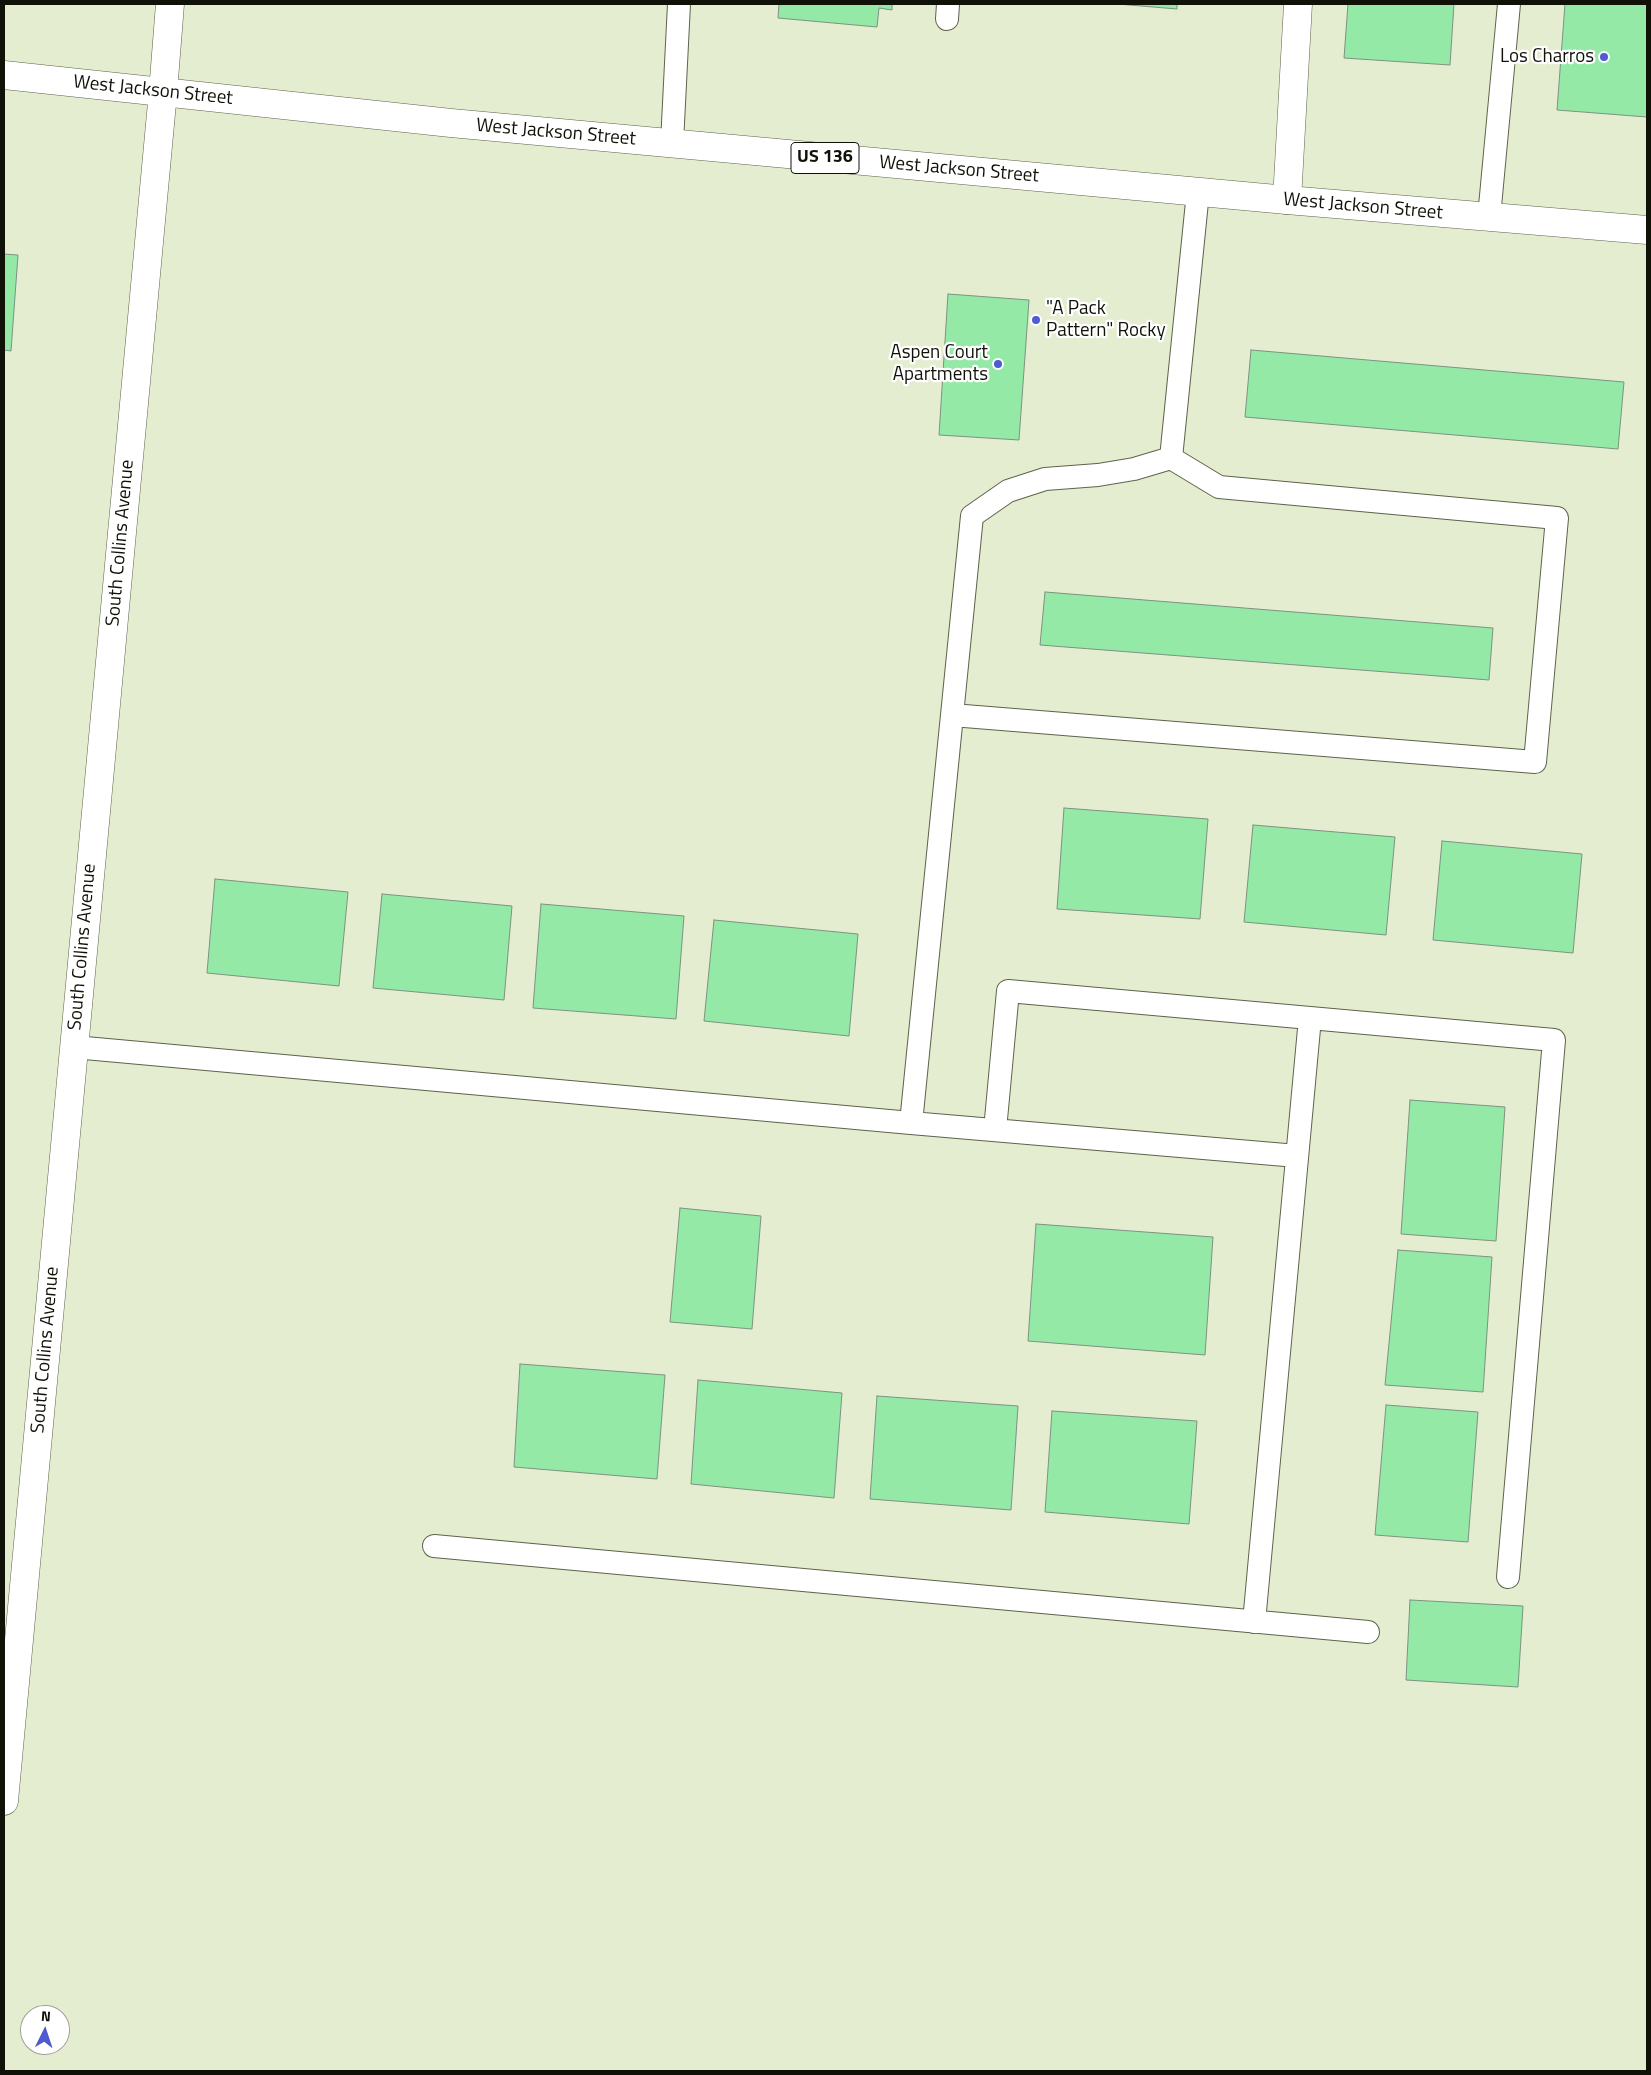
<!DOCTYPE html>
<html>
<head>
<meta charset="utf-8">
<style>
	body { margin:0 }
	#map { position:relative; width:1651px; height:2075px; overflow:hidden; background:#e5edd0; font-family:"Titillium Web",sans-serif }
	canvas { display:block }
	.frame { position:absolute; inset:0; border:5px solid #101208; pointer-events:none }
	.north { position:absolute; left:20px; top:2005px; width:50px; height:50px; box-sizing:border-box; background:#fff; border:1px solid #9fa09c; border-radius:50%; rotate:4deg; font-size:14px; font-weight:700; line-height:20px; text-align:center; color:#101208 }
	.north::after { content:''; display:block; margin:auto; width:18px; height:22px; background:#4f5bd0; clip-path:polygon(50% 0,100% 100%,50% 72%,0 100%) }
</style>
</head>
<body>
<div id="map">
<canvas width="1651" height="2075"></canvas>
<div class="frame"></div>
<div class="north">N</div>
</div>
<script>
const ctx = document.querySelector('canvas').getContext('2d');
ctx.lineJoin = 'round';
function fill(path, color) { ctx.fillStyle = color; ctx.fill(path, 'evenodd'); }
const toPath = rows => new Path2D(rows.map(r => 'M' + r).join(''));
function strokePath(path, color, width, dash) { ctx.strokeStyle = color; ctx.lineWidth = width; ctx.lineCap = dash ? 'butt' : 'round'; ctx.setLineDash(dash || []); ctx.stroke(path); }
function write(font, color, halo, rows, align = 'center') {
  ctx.font = font + ' "Titillium Web",sans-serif'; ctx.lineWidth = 4.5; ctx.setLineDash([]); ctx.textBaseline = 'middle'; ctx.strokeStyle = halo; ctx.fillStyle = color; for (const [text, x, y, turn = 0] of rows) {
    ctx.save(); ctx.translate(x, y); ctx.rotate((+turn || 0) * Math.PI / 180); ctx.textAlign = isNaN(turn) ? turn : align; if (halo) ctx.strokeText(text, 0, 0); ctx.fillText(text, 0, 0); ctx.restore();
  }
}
const building = toPath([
	[779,4,892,4,892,10,879,8,877,27,778,18,779,4],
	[1117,4,1177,4,1177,9,1117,4],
	[1348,4,1454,4,1450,65,1344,58,1348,4],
	[1565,4,1647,4,1647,117,1557,110,1565,4],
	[4,254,18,255,11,351,4,350,4,254],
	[948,294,1029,300,1019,440,939,435,948,294],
	[1251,350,1624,382,1618,449,1245,417,1251,350],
	[1045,592,1493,628,1489,680,1040,645,1045,592],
	[1064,808,1208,819,1200,919,1057,909,1064,808],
	[1253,825,1395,837,1386,935,1244,922,1253,825],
	[1442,841,1582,854,1573,953,1433,940,1442,841],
	[215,879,348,892,339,986,207,973,215,879],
	[382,894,512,906,504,1000,373,988,382,894],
	[541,904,684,916,676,1019,533,1008,541,904],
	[714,920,858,934,849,1036,704,1021,714,920],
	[1410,1100,1505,1107,1496,1241,1401,1234,1410,1100],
	[680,1208,761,1216,752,1329,670,1322,680,1208],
	[1036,1224,1213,1237,1205,1355,1028,1341,1036,1224],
	[1398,1250,1492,1257,1483,1392,1385,1385,1398,1250],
	[520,1364,665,1375,657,1479,514,1467,520,1364],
	[698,1380,842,1393,834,1498,691,1484,698,1380],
	[877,1396,1018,1406,1011,1510,870,1499,877,1396],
	[1386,1405,1478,1412,1468,1542,1375,1535,1386,1405],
	[1052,1411,1197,1421,1189,1524,1045,1512,1052,1411],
	[1410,1600,1523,1606,1518,1687,1406,1680,1410,1600]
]);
const service = toPath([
	[947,19,948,4],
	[672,143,679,4],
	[1489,217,1509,4],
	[952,715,1535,762,1557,518,1219,487,1171,458],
	[74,1047,911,1123,972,516,1008,491,1045,479,1098,475,1134,469,1171,458,1198,192],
	[911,1123,1297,1156],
	[995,1130,1008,991,1310,1018],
	[434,1546,1368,1632],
	[1254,1622,1310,1018,1554,1040,1508,1577]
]);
const minor = toPath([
	[1287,200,1298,4],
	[4,1801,163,92]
]);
const tertiary = toPath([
	[163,92,170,4]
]);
const primary = toPath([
	[4,75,451,123,1287,200,1647,230]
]);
const markers = [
	[1604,57,5,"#4f5bd0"],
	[1036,320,5,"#4f5bd0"],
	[998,364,5,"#4f5bd0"]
];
const shields = [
	[825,158,68]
];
const shieldNames = [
	["US 136",825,158]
];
const poiNames = [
	["Los Charros",1594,57],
	["\"A Pack",1046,309,"left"],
	["Pattern\" Rocky",1046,331,"left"],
	["Aspen Court",988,353],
	["Apartments",988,375]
];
const streetNames = [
	["West Jackson Street",153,91,6],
	["West Jackson Street",556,133,5],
	["West Jackson Street",959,170,5],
	["West Jackson Street",1363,207,5],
	["South Collins Avenue",121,543,-85],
	["South Collins Avenue",83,947,-85],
	["South Collins Avenue",46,1350,-85]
];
fill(building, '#94e9a7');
strokePath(building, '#7b9380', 1);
strokePath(service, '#5d634b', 24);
strokePath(minor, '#5d634b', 29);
strokePath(tertiary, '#5d634b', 29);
strokePath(primary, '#5d634b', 29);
strokePath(service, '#fff', 22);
strokePath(minor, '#fff', 28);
strokePath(tertiary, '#fff', 28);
strokePath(primary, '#fff', 28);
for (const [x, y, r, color] of markers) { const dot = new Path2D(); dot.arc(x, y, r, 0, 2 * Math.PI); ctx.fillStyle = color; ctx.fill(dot); strokePath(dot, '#fff', 2); }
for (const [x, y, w] of shields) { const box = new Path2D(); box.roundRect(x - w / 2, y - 15.5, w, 31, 4); ctx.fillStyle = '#fff'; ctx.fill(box); strokePath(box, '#101208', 1); }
write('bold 18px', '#101208', null, shieldNames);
write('19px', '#101208', '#fff', poiNames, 'right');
write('19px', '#101208', '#fff', streetNames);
</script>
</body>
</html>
